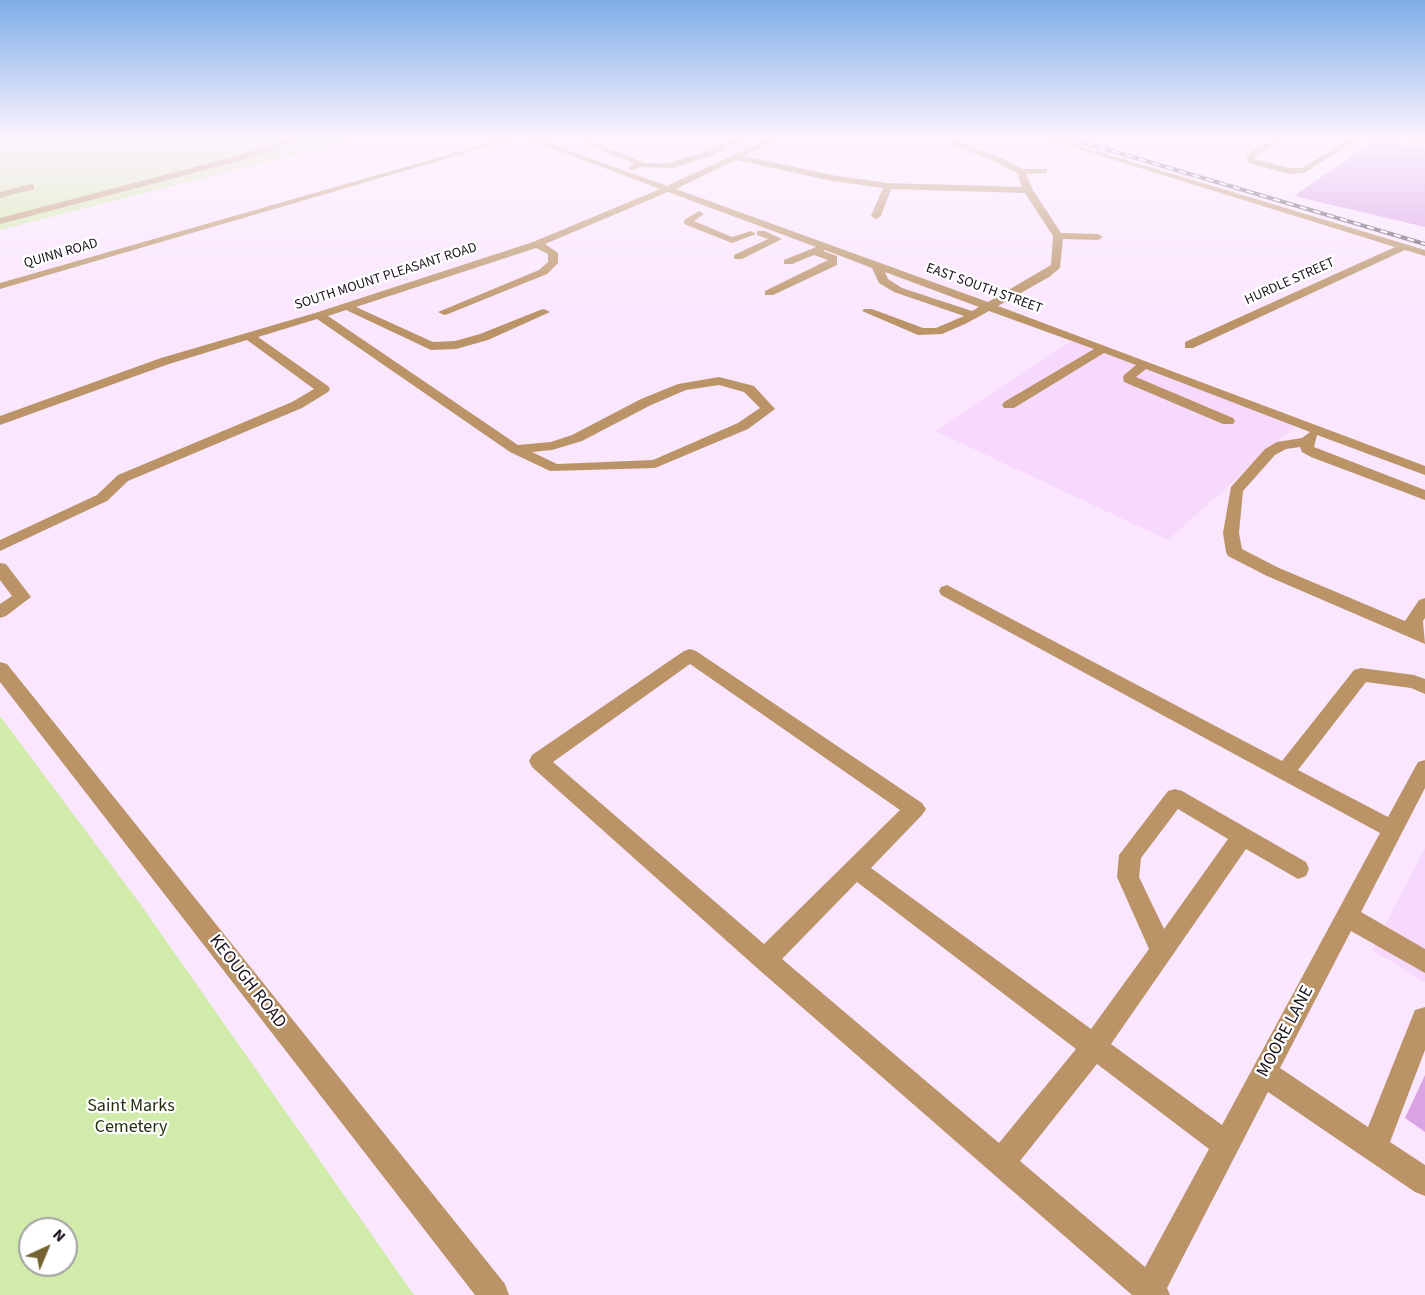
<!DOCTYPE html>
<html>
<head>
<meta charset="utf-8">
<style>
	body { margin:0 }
	#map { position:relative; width:1425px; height:1295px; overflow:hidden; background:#fbe6ff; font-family:"Source Sans 3",sans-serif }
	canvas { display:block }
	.north { position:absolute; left:18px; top:1217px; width:60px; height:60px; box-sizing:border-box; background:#fff; border:2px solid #a3a0a4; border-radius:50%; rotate:44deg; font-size:16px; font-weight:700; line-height:24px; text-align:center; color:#1a121c }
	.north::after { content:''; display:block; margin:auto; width:21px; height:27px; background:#746331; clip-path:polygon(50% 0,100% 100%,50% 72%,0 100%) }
</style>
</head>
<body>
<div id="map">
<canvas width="1425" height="1295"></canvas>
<div class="north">N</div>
</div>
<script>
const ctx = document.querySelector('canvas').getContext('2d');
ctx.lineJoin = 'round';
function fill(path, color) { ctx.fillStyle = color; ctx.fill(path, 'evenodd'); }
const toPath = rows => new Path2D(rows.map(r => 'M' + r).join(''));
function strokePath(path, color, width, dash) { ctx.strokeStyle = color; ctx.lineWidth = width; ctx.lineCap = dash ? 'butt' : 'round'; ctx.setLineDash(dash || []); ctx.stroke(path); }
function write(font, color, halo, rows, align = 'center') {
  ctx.font = font + ' "Source Sans 3",sans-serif'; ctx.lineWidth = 4.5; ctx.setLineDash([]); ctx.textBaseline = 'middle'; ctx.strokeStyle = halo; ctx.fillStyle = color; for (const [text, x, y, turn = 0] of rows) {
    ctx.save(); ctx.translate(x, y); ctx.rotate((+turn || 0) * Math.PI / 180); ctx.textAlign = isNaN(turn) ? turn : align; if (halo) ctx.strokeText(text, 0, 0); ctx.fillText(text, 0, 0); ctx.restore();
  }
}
const built = toPath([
	[1073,340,1295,426,1168,540,935,431],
	[1425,848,1425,982,1372,950]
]);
const green = toPath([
	[0,139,358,139,0,230],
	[0,716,141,905,414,1295,0,1295],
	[30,1229,66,1229,66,1265,30,1265]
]);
const building = toPath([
	[1376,139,1425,148,1425,227,1294,196],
	[1425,1075,1425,1132,1405,1118]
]);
const minor = toPath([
	[291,139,302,139,239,161,0,224,0,218,233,157,291,139],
	[503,139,514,139,0,289,0,283,503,139],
	[527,139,537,139,667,186,767,139,777,139,744,156,832,175,888,183,1022,187,1017,173,996,162,950,144,951,139,959,139,958,141,1002,158,1023,169,1047,169,1047,173,1026,174,1033,190,1061,233,1098,234,1103,237,1098,240,1063,239,1060,268,1049,277,998,306,1425,466,1425,475,1317,435,1314,447,1425,490,1425,500,1311,457,1302,452,1300,447,1286,449,1275,455,1243,491,1239,533,1242,549,1279,568,1405,621,1419,600,1425,598,1425,618,1423,621,1425,644,1267,576,1228,556,1226,552,1223,533,1231,487,1265,449,1277,442,1302,438,1310,432,1146,369,1136,377,1233,418,1235,421,1233,424,1223,424,1124,382,1123,376,1136,365,1104,353,1014,408,1004,408,1002,405,1004,402,1094,349,989,311,965,324,942,334,918,335,862,311,864,309,872,309,923,328,936,328,964,316,894,292,879,283,872,268,825,250,823,251,837,256,837,265,773,295,765,295,765,291,828,260,814,255,792,264,784,264,784,260,816,247,668,192,545,244,558,253,558,263,547,274,448,314,444,315,438,312,539,270,548,262,548,254,536,248,356,307,433,342,455,341,480,334,540,310,544,309,550,312,488,340,456,349,431,350,346,310,328,316,518,445,551,442,572,435,641,399,678,384,719,377,754,386,775,409,748,429,655,468,550,471,510,452,317,319,258,337,328,386,330,389,328,392,302,408,128,481,107,501,0,551,0,540,97,495,118,475,292,402,314,389,247,340,169,364,0,425,0,416,161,358,315,313,533,242,660,189,527,139],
	[736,160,832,181,883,188,871,216,876,219,881,216,891,189,1025,193,1053,236,1051,265,988,302,676,189,736,160],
	[885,272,979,307,972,311,902,288,888,279,885,272],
	[719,385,744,392,760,408,738,423,653,460,557,464,532,452,552,450,582,441,651,405,686,390,719,385],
	[733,139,743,139,714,155,673,168,640,167,632,171,628,168,634,163,582,143,589,141,645,163,669,163,708,151,733,139],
	[1046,139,1057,139,1425,250,1425,256,1405,250,1193,348,1185,348,1185,342,1395,247,1046,139],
	[1277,139,1286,139,1254,157,1255,159,1289,168,1302,168,1349,139,1358,139,1304,173,1289,174,1248,163,1246,154,1277,139],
	[1407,139,1425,139,1425,143,1411,141,1407,139],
	[31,184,34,185,34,189,0,198,0,192,31,184],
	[699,211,704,214,694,221,732,237,751,231,756,234,732,243,684,224,684,220,699,211],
	[757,231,765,231,782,239,742,259,734,259,734,255,768,239,757,235,757,231],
	[0,563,6,564,31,597,6,616,0,618,0,604,12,596,0,580,0,563],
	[947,585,1282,761,1354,670,1361,668,1414,675,1425,679,1425,694,1411,688,1366,682,1298,770,1388,817,1418,762,1425,760,1425,788,1361,912,1425,949,1425,973,1351,931,1280,1068,1368,1127,1415,1010,1425,1007,1425,1050,1390,1142,1425,1165,1425,1196,1415,1192,1268,1092,1167,1288,1170,1295,1132,1295,757,968,532,767,529,761,532,755,684,651,690,649,696,651,922,803,926,809,922,815,871,868,1091,1029,1149,949,1117,877,1119,855,1168,791,1175,789,1182,791,1306,862,1309,869,1306,876,1298,879,1246,849,1111,1044,1222,1125,1380,833,941,595,939,591,941,587,947,585],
	[690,664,900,810,764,944,553,762,690,664],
	[1178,809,1228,839,1164,929,1139,877,1141,858,1178,809],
	[857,882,1076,1049,999,1143,782,959,857,882],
	[1097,1064,1209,1149,1145,1267,1020,1161,1097,1064],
	[0,662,7,664,505,1284,509,1295,475,1295,0,682,0,662]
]);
const rail = toPath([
	[1072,139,1425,244]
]);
const farStreetnames = [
	["QUINN ROAD",61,254,-16],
	["SOUTH MOUNT PLEASANT ROAD",386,277,-18],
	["HURDLE STREET",1290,282,-24],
	["EAST SOUTH STREET",984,289,20]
];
const nearStreetnames = [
	["KEOUGH ROAD",247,982,52],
	["MOORE LANE",1286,1032,-62]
];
const nearParknames = [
	["Saint Marks",131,1107],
	["Cemetery",131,1128]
];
fill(built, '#f7d9fd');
fill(green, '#d1ebaa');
fill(building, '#d9a3e4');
fill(minor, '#ba9467');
strokePath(rail, '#5e5260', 4);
strokePath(rail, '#fff', 2, [7]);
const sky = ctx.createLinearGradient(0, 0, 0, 320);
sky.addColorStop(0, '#7eaee8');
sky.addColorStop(0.43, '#fdf4ff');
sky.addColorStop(1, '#fdf4ff00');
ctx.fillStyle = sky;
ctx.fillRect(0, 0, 1425, 320);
write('14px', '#1a121c', '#fff', farStreetnames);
write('18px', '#1a121c', '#fff', nearStreetnames);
write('18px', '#24300f', '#fff', nearParknames);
</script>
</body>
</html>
